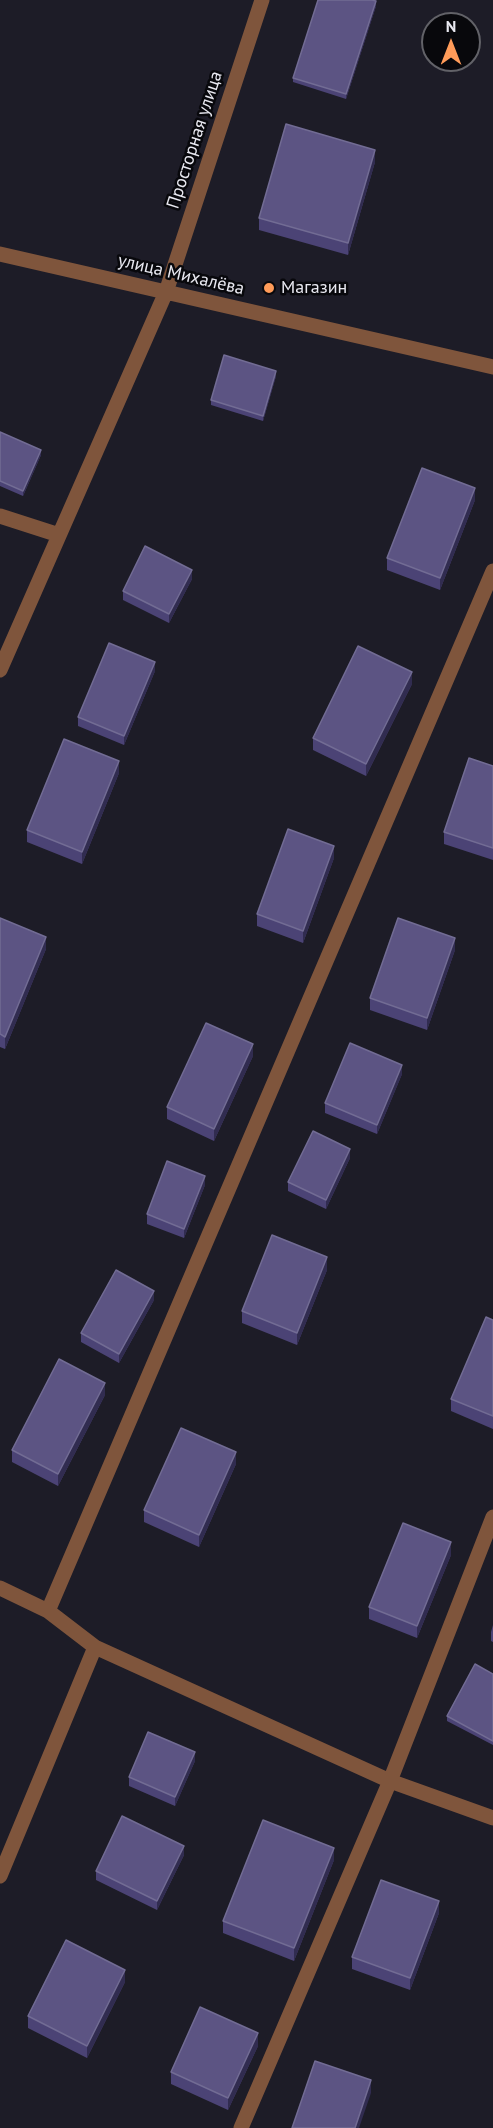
<!DOCTYPE html>
<html>
<head>
<meta charset="utf-8">
<style>
	body { margin:0 }
	#map { position:relative; width:493px; height:2128px; overflow:hidden; background:#1d1c27; font-family:"PT Sans",sans-serif }
	canvas { display:block }
	.north { position:absolute; left:421px; top:12px; width:60px; height:60px; box-sizing:border-box; background:#08080c; border:2px solid #626268; border-radius:50%; rotate:0deg; font-size:16px; font-weight:700; line-height:24px; text-align:center; color:#e9e9f1 }
	.north::after { content:''; display:block; margin:auto; width:21px; height:27px; background:#ff9b59; clip-path:polygon(50% 0,100% 100%,50% 72%,0 100%) }
</style>
</head>
<body>
<div id="map">
<canvas width="493" height="2128"></canvas>
<div class="north">N</div>
</div>
<script>
const ctx = document.querySelector('canvas').getContext('2d');
ctx.lineJoin = 'round';
const toPath = rows => new Path2D(rows.map(r => 'M' + r).join(''));
function strokePath(path, color, width, dash) { ctx.strokeStyle = color; ctx.lineWidth = width; ctx.lineCap = dash ? 'butt' : 'round'; ctx.setLineDash(dash || []); ctx.stroke(path); }
function fill(path, color) { ctx.fillStyle = color; ctx.fill(path, 'evenodd'); }
function write(font, color, halo, rows, align = 'center') {
  ctx.font = font + ' "PT Sans",sans-serif'; ctx.lineWidth = 5; ctx.setLineDash([]); ctx.textBaseline = 'middle'; ctx.strokeStyle = halo; ctx.fillStyle = color; for (const [text, x, y, turn = 0] of rows) {
    ctx.save(); ctx.translate(x, y); ctx.rotate((+turn || 0) * Math.PI / 180); ctx.textAlign = isNaN(turn) ? turn : align; if (halo) ctx.strokeText(text, 0, 0); ctx.fillText(text, 0, 0); ctx.restore();
  }
}
const minor = toPath([
	[0,254,493,367],
	[0,516,59,535],
	[0,670,166,292,262,0],
	[0,1588,48,1611,95,1647,390,1781,493,1818],
	[48,1611,493,571],
	[0,1876,95,1647],
	[241,2128,390,1781,493,1517]
]);
const wall = toPath([
	[376,6,346,99,293,82,293,78],
	[375,162,348,255,259,230,259,218],
	[276,376,263,421,211,405,211,400],
	[0,432,41,455,23,496,0,486],
	[475,500,440,590,387,570,387,558],
	[192,579,169,623,123,600,123,591],
	[155,671,124,745,78,726,78,717],
	[412,684,366,776,313,750,313,738],
	[493,766,493,860,444,844,444,832],
	[119,773,82,864,27,842,27,830],
	[334,858,303,943,257,926,257,914],
	[0,918,46,949,5,1049,0,1047],
	[455,950,427,1030,370,1010,370,998],
	[253,1056,214,1141,167,1119,167,1107],
	[402,1074,377,1134,325,1113,325,1103],
	[350,1158,326,1209,288,1191,288,1182],
	[205,1185,184,1238,147,1224,147,1214],
	[327,1270,297,1345,242,1323,242,1311],
	[154,1300,119,1363,81,1342,81,1333],
	[493,1320,493,1429,451,1411,451,1399],
	[105,1395,58,1486,12,1462,12,1450],
	[236,1464,199,1547,144,1522,144,1510],
	[451,1555,417,1638,369,1619,369,1607],
	[493,1625,493,1642,491,1641,491,1632],
	[493,1674,493,1745,447,1721,447,1716],
	[195,1761,175,1806,129,1786,129,1777],
	[184,1855,157,1910,96,1880,96,1871],
	[334,1860,294,1961,223,1933,223,1921],
	[439,1913,410,1990,352,1969,352,1957],
	[125,1982,87,2058,28,2028,28,2016],
	[258,2046,228,2110,171,2084,171,2072]
]);
const shadedWall = toPath([
	[376,1,376,6,346,99,346,94],
	[375,150,375,162,348,255,348,243],
	[276,371,276,376,263,421,263,416],
	[41,450,41,455,23,496,23,491],
	[475,488,475,500,440,590,440,578],
	[192,570,192,579,169,623,169,614],
	[155,662,155,671,124,745,124,736],
	[412,672,412,684,366,776,366,764],
	[119,761,119,773,82,864,82,852],
	[334,846,334,858,303,943,303,931],
	[46,937,46,949,5,1049,5,1037],
	[455,938,455,950,427,1030,427,1018],
	[253,1044,253,1056,214,1141,214,1129],
	[402,1065,402,1074,377,1134,377,1125],
	[350,1149,350,1158,326,1209,326,1200],
	[205,1176,205,1185,184,1238,184,1229],
	[327,1257,327,1270,297,1345,297,1333],
	[154,1291,154,1300,119,1363,119,1354],
	[105,1383,105,1395,58,1486,58,1474],
	[236,1452,236,1464,199,1547,199,1535],
	[451,1542,451,1555,417,1638,417,1626],
	[195,1752,195,1761,175,1806,175,1797],
	[184,1846,184,1855,157,1910,157,1901],
	[334,1848,334,1860,294,1961,294,1948],
	[439,1901,439,1913,410,1990,410,1978],
	[125,1970,125,1982,87,2058,87,2046],
	[258,2033,258,2046,228,2110,228,2098],
	[371,2080,371,2093,359,2128,355,2128]
]);
const building = toPath([
	[318,0,372,0,376,1,346,94,293,78,318,0],
	[286,124,375,150,348,243,259,218,286,124],
	[224,355,276,371,263,416,211,400,224,355],
	[0,432,41,450,23,491,0,481,0,432],
	[422,468,475,488,440,578,387,558,422,468],
	[145,546,192,570,169,614,123,591,145,546],
	[109,643,155,662,124,736,78,717,109,643],
	[358,646,412,672,366,764,313,738,358,646],
	[64,739,119,761,82,852,27,830,64,739],
	[469,758,493,766,493,848,444,832,469,758],
	[288,829,334,846,303,931,257,914,288,829],
	[0,918,46,937,5,1037,0,1034,0,918],
	[398,918,455,938,427,1018,370,998,398,918],
	[206,1023,253,1044,214,1129,167,1107,206,1023],
	[350,1043,402,1065,377,1125,325,1103,350,1043],
	[313,1131,350,1149,326,1200,288,1182,313,1131],
	[167,1161,205,1176,184,1229,147,1214,167,1161],
	[272,1235,327,1257,297,1333,242,1311,272,1235],
	[116,1270,154,1291,119,1354,81,1333,116,1270],
	[486,1317,493,1320,493,1416,451,1399,486,1317],
	[59,1359,105,1383,58,1474,12,1450,59,1359],
	[181,1428,236,1452,199,1535,144,1510,181,1428],
	[403,1523,451,1542,417,1626,369,1607,403,1523],
	[475,1664,493,1674,493,1741,447,1716,475,1664],
	[148,1732,195,1752,175,1797,129,1777,148,1732],
	[122,1816,184,1846,157,1901,96,1871,122,1816],
	[263,1820,334,1848,294,1948,223,1921,263,1820],
	[381,1880,439,1901,410,1978,352,1957,381,1880],
	[66,1940,125,1970,87,2046,28,2016,66,1940],
	[200,2007,258,2033,228,2098,171,2072,200,2007],
	[315,2061,371,2080,355,2128,292,2128,315,2061]
]);
const markers = [
	[269,288,6,"#ff9b59"]
];
const streetNames = [
	["Просторная улица",195,140,-72],
	["улица Михалёва",181,275,13]
];
const poiNames = [
	["Магазин",281,288]
];
strokePath(minor, '#7f553c', 15);
fill(wall, '#4b4375');
fill(shadedWall, '#312c50');
fill(building, '#5c5483');
strokePath(building, '#726c94', 1.5);
for (const [x, y, r, color] of markers) { const dot = new Path2D(); dot.arc(x, y, r, 0, 2 * Math.PI); ctx.fillStyle = color; ctx.fill(dot); strokePath(dot, '#08080c', 2); }
write('18px', '#e9e9f1', '#08080c', streetNames);
write('18px', '#e9e9f1', '#08080c', poiNames, 'left');
</script>
</body>
</html>
